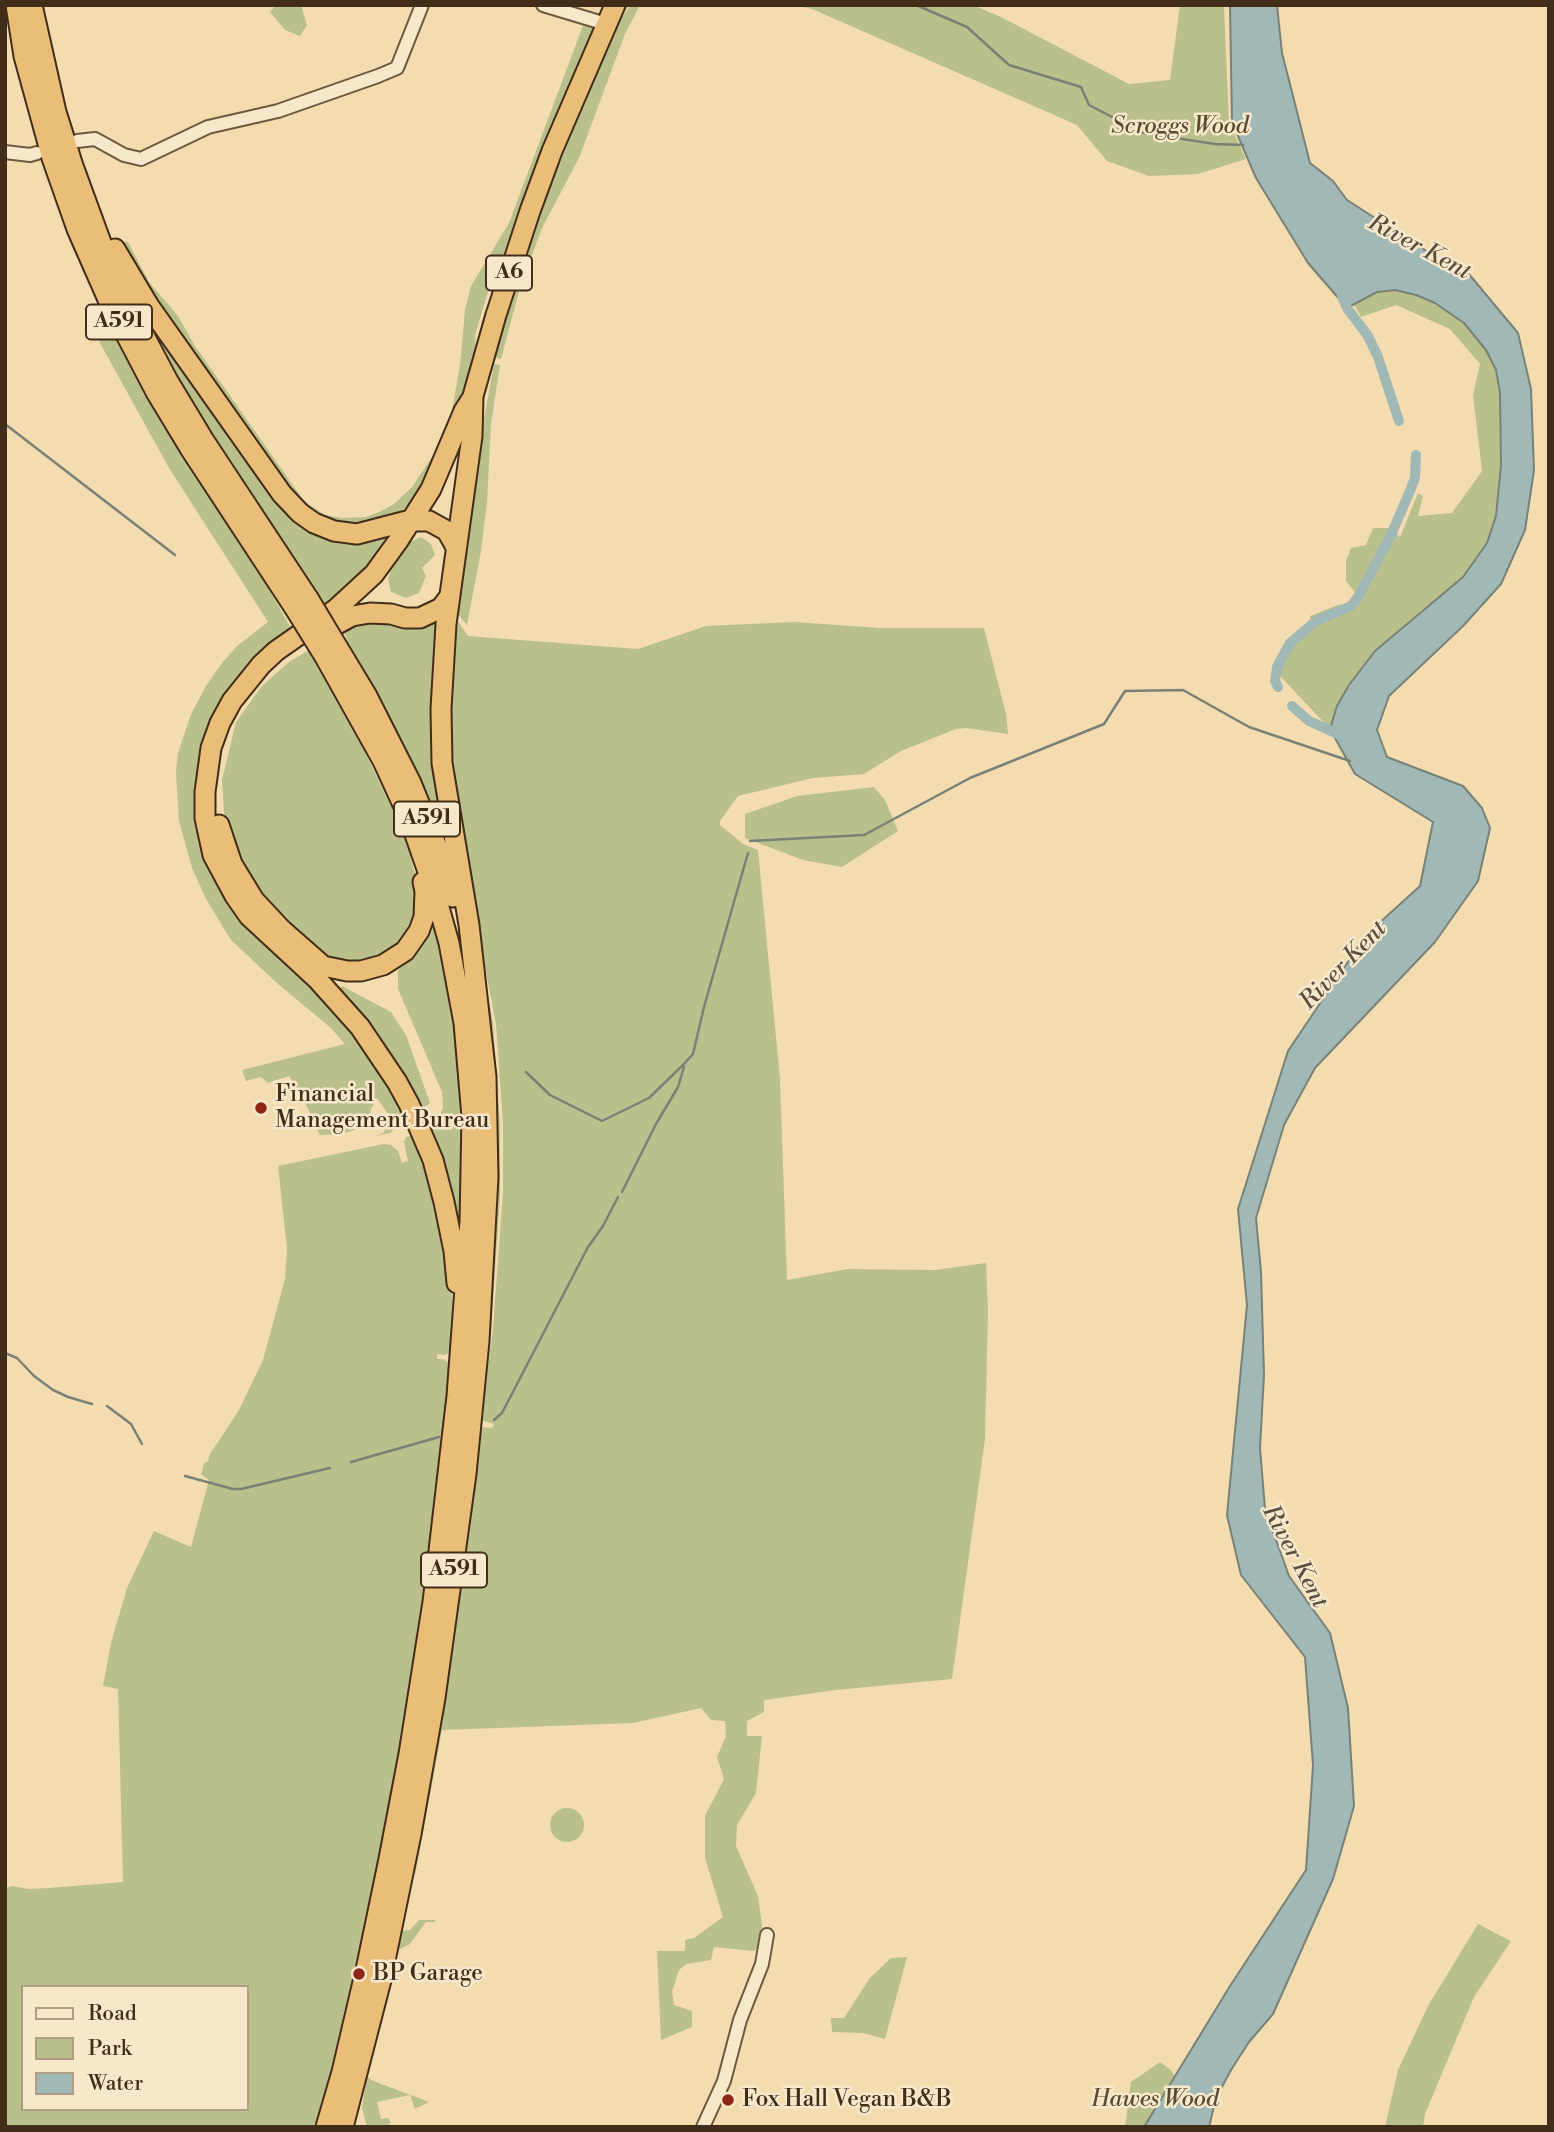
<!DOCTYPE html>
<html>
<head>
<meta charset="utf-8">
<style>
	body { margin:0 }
	#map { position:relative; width:1554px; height:2132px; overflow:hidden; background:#f3dcb0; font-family:"Libre Bodoni",serif }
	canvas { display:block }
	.frame { position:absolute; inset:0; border:7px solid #422d18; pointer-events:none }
	.legend { position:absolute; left:21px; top:1985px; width:228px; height:126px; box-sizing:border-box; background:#f7e8cc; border:2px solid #af9d84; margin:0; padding:9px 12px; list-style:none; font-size:21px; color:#422d18 }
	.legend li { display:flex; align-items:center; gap:14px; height:35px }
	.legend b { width:35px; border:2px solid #af9d84 }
</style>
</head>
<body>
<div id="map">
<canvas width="1554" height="2132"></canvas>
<div class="frame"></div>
<ul class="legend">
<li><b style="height:9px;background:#f7e8cc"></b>Road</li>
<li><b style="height:19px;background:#b9c08c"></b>Park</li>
<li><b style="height:19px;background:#a0b9b7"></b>Water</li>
</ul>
</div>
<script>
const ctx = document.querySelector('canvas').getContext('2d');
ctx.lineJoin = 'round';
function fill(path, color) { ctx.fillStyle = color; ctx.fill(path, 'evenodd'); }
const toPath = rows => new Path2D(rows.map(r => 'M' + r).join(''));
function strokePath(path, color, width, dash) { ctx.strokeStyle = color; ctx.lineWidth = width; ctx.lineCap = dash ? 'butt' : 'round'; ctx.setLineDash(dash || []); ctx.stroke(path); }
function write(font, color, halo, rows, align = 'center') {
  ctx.font = font + ' "Libre Bodoni",serif'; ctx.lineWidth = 5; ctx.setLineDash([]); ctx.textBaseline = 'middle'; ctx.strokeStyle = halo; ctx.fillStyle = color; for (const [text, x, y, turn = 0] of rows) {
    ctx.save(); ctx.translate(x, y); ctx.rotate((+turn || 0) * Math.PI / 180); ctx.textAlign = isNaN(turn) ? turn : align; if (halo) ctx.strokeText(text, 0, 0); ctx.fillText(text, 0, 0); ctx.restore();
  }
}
const green = toPath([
	[276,5,301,5,307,25,300,36,285,30,270,12],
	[626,5,629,5,603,53,554,175,620,21,631,5,640,5,625,34,579,158,543,226,521,284,501,359,497,358,495,357,499,341,516,286,549,190,534,226,539,206,615,21],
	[794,5,973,5,1001,17,1129,84,1170,80,1180,5,1224,5,1229,123,1246,159,1198,174,1149,176,1107,161,1077,125,812,9],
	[584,23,591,24,594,33,509,247,493,276,475,335,476,355,464,396,419,493,405,508,388,520,373,525,324,522,283,488,118,243,128,242,149,282,178,316,195,346,304,501,325,515,342,518,366,517,379,512,394,504,412,487,434,454,450,421,460,365,465,310,471,286,509,223],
	[126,279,303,520,390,534,360,576,326,606,317,593,312,595,195,416],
	[1395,290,1416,295,1435,303,1464,323,1486,350,1496,370,1500,393,1501,465,1496,516,1487,543,1463,577,1375,651,1349,685,1337,706,1330,729,1280,676,1279,667,1291,645,1311,630,1310,616,1338,605,1350,603,1355,598,1354,591,1346,581,1346,561,1351,548,1366,545,1373,528,1388,528,1400,537,1418,493,1423,496,1418,516,1452,513,1482,471,1473,395,1480,364,1450,329,1396,305,1361,317,1353,303,1378,292],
	[87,309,97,310,122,346,240,537,292,630,249,665,228,691,201,754,197,777,196,801,377,1068,400,1110,400,1123,390,1133,375,1136,383,1133,390,1123,390,1117,377,1098,371,1109,369,1126,341,1134,320,1135,302,1096,289,1076,268,1083,261,1077,246,1081,242,1070,345,1044,331,1028,278,984,231,940,206,899,192,868,179,821,176,771,178,753,191,714,206,686,222,663,237,646,268,622,169,468,100,343],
	[494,364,500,365,491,424,487,502,481,551,467,625,458,614,458,610,483,425],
	[421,537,431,544,435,555,422,568,426,576,419,593,406,598,391,592,388,579,394,561,406,544],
	[437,618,446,844,445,845,343,644,348,641,342,628,351,624],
	[456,619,468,636,638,649,706,626,794,622,880,628,984,628,1006,714,1008,734,966,728,956,729,901,751,864,774,813,778,738,796,720,821,720,825,743,844,758,850,780,1079,787,1280,848,1269,935,1270,986,1263,988,1311,985,1439,952,1679,836,1690,764,1700,764,1712,747,1721,747,1736,762,1736,756,1793,737,1825,736,1846,758,1896,762,1925,760,1946,754,1951,714,1947,711,1960,686,1964,679,1970,672,1992,674,2005,692,2011,692,2027,661,2040,657,1951,685,1951,685,1940,694,1938,723,1917,705,1858,705,1816,724,1779,717,1757,726,1736,725,1721,711,1720,701,1708,633,1723,442,1730,415,1875,413,1873,463,1579,481,1427,492,1428,494,1424,481,1420,493,1329,503,1192,503,1124,496,1024,469,884,452,774,449,729],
	[309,650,317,661,321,659,395,815,408,846,421,899,420,909,401,946,363,965,326,958,255,891,225,828,222,780,236,722,262,686,289,662],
	[447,738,480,954,493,1022,500,1124,500,1195,491,1333,477,1419,491,1315,498,1195,498,1116,491,1022,447,764],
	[874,787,885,800,898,831,842,867,803,860,745,838,745,814,797,796],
	[435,911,453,998,467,1158,463,1252,427,1125,440,1115,443,1107,442,1092,398,989,398,971,421,941],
	[342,986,391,1012,406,1035,430,1103,421,1110,338,989],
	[411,1136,418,1149,429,1181,448,1254,453,1304,451,1352,445,1355,437,1354,437,1359,443,1359,450,1363,421,1650,360,1956,332,2080,317,2120,313,2127,5,2127,5,1888,13,1886,28,1889,49,1888,123,1882,118,1689,103,1686,111,1643,127,1588,154,1531,191,1547,209,1480,201,1474,204,1464,208,1461,210,1454,239,1410,263,1360,285,1279,287,1249,278,1166,384,1144,391,1145,398,1151,402,1163,408,1161,404,1142,406,1137],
	[23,1987,247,1987,247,2109,23,2109],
	'550 1825a17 17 0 1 1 34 0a17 17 0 1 1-34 0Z',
	[419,1920,435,1920,435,1922,426,1922,410,1944,398,1950,402,1931,410,1930],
	[1478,1924,1511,1941,1474,1997,1425,2114,1423,2127,1385,2127,1398,2070,1428,2006],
	[907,1957,885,2039,863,2033,832,2032,831,2018,844,2018,870,1978,891,1958],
	[1160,2062,1171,2070,1202,2127,1125,2127,1131,2082],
	[367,2076,371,2080,429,2102,415,2109,410,2095,377,2102,381,2119,388,2118,391,2123,382,2127,367,2127,362,2108]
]);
const water = toPath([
	[1230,5,1277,5,1282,53,1310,163,1333,181,1347,200,1453,268,1468,273,1518,333,1531,389,1534,470,1525,530,1501,584,1463,626,1389,696,1377,730,1387,757,1463,786,1482,808,1490,828,1478,881,1435,942,1315,1068,1284,1125,1256,1218,1261,1272,1264,1375,1260,1448,1265,1509,1289,1576,1330,1633,1348,1708,1354,1806,1333,1879,1273,2014,1249,2042,1231,2070,1216,2098,1209,2127,1144,2127,1230,1986,1306,1870,1313,1765,1305,1657,1241,1575,1227,1515,1247,1305,1238,1209,1288,1051,1366,935,1420,886,1433,822,1355,774,1330,729,1337,706,1349,685,1375,651,1463,577,1487,543,1496,516,1501,465,1500,393,1496,370,1486,350,1464,323,1435,303,1416,295,1395,290,1377,292,1347,308,1308,263,1256,178,1232,122,1230,5]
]);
const stream = toPath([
	[916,5,967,27,1009,65,1081,87,1089,105,1143,133,1215,144,1243,145],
	[5,424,175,555],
	[750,841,864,835,970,778,1104,724,1125,691,1183,690,1249,727,1350,761],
	[526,1072,550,1095,602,1121,649,1098,684,1064,693,1054,704,1007,748,853],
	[622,1192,656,1124,678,1087,684,1067],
	[5,1353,17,1358,34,1376,53,1390,68,1397,92,1404],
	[107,1406,131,1424,142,1444],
	[494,1420,502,1413,588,1247,603,1226,618,1197],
	[351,1462,439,1437],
	[185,1476,233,1489,241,1489,330,1468]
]);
const canal = toPath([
	[1342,296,1347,308,1368,336,1378,357,1399,421],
	[1278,687,1275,681,1277,667,1290,643,1316,621,1351,606,1358,597,1391,535,1410,491,1415,478,1416,455],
	[1292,706,1309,721,1342,736]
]);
const minor = toPath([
	[543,5,606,24],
	[77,141,95,139,124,155,141,159,208,127,278,111,378,76,397,68,422,5],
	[5,152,30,155,37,153],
	[703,2127,724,2081,740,2020,762,1964,767,1935]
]);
const trunk = toPath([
	[16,5,24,56,52,158,77,229,110,304,156,392,191,450,294,607],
	[32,5,56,112,73,166,107,259,129,307,168,381,203,439,308,598],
	[115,249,149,306,200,378,282,494,300,513,314,523,334,531,357,534,407,521,429,521,447,531,456,547],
	[324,631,352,616,370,613,391,614,405,618,420,618,441,608,450,596],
	[338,648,367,696,411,783,437,847,453,897],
	[325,657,383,761,410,820,433,886,449,943,464,1023,472,1117,470,1221,457,1396,433,1602,409,1754,389,1859,367,1965,342,2072,326,2127],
	[219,825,232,864,254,900,282,930,323,966,347,971,361,971,383,965,405,951,419,931,424,917,425,891,423,882],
	[457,1283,454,1251,444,1202,433,1160,409,1104,397,1082,360,1027,317,979,249,916,235,896,213,855,205,818,205,792,211,748,220,723,232,701,261,665,276,651,336,609,374,574,398,541,431,489,464,411,473,397],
	[343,2127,381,1980,411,1834,435,1698,466,1474,479,1341,488,1177,486,1077,469,925,442,763,441,709,446,624,472,436,473,396,496,315,530,211,552,151,615,5]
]);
const trunkBridge = toPath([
	[308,598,338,648],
	[294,607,325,657]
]);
const markers = [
	[261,1108,7,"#8f2418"],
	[359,1974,7,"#8f2418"],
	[728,2100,7,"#8f2418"]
];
const shields = [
	[509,273,46],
	[119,322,66],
	[427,819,66],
	[454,1570,66]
];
const shieldNames = [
	["A6",509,273],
	["A591",119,322],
	["A591",427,819],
	["A591",454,1570]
];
const parkNames = [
	["Scroggs Wood",1180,127],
	["Hawes Wood",1155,2100]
];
const poiNames = [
	["Financial",275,1095],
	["Management Bureau",275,1121],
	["BP Garage",373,1974],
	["Fox Hall Vegan B&B",742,2100]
];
const waterNames = [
	["River Kent",1419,248,28],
	["River Kent",1344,966,-46],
	["River Kent",1294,1557,62]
];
fill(green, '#b9c08c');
fill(water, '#a0b9b7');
strokePath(water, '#7a8177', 2);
strokePath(stream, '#7a8177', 2.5);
strokePath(canal, '#a0b9b7', 10);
strokePath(minor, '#6e593e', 16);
strokePath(trunk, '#422d18', 23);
strokePath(minor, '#f7e8cc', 12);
strokePath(trunk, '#eabe78', 19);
strokePath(trunkBridge, '#422d18', 23, []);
strokePath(trunkBridge, '#eabe78', 19);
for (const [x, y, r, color] of markers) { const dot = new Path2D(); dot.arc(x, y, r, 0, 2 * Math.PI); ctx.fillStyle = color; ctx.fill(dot); strokePath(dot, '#f7e8cc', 2.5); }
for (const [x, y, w] of shields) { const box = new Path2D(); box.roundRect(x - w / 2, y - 17.5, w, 35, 5); ctx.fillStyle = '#f7e8cc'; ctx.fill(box); strokePath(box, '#422d18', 2); }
write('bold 21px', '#422d18', null, shieldNames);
write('italic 23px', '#5a4a2f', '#f7e8cc', parkNames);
write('23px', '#422d18', '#f7e8cc', poiNames, 'left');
write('italic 24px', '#5a5040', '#f7e8cc', waterNames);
</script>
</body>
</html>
